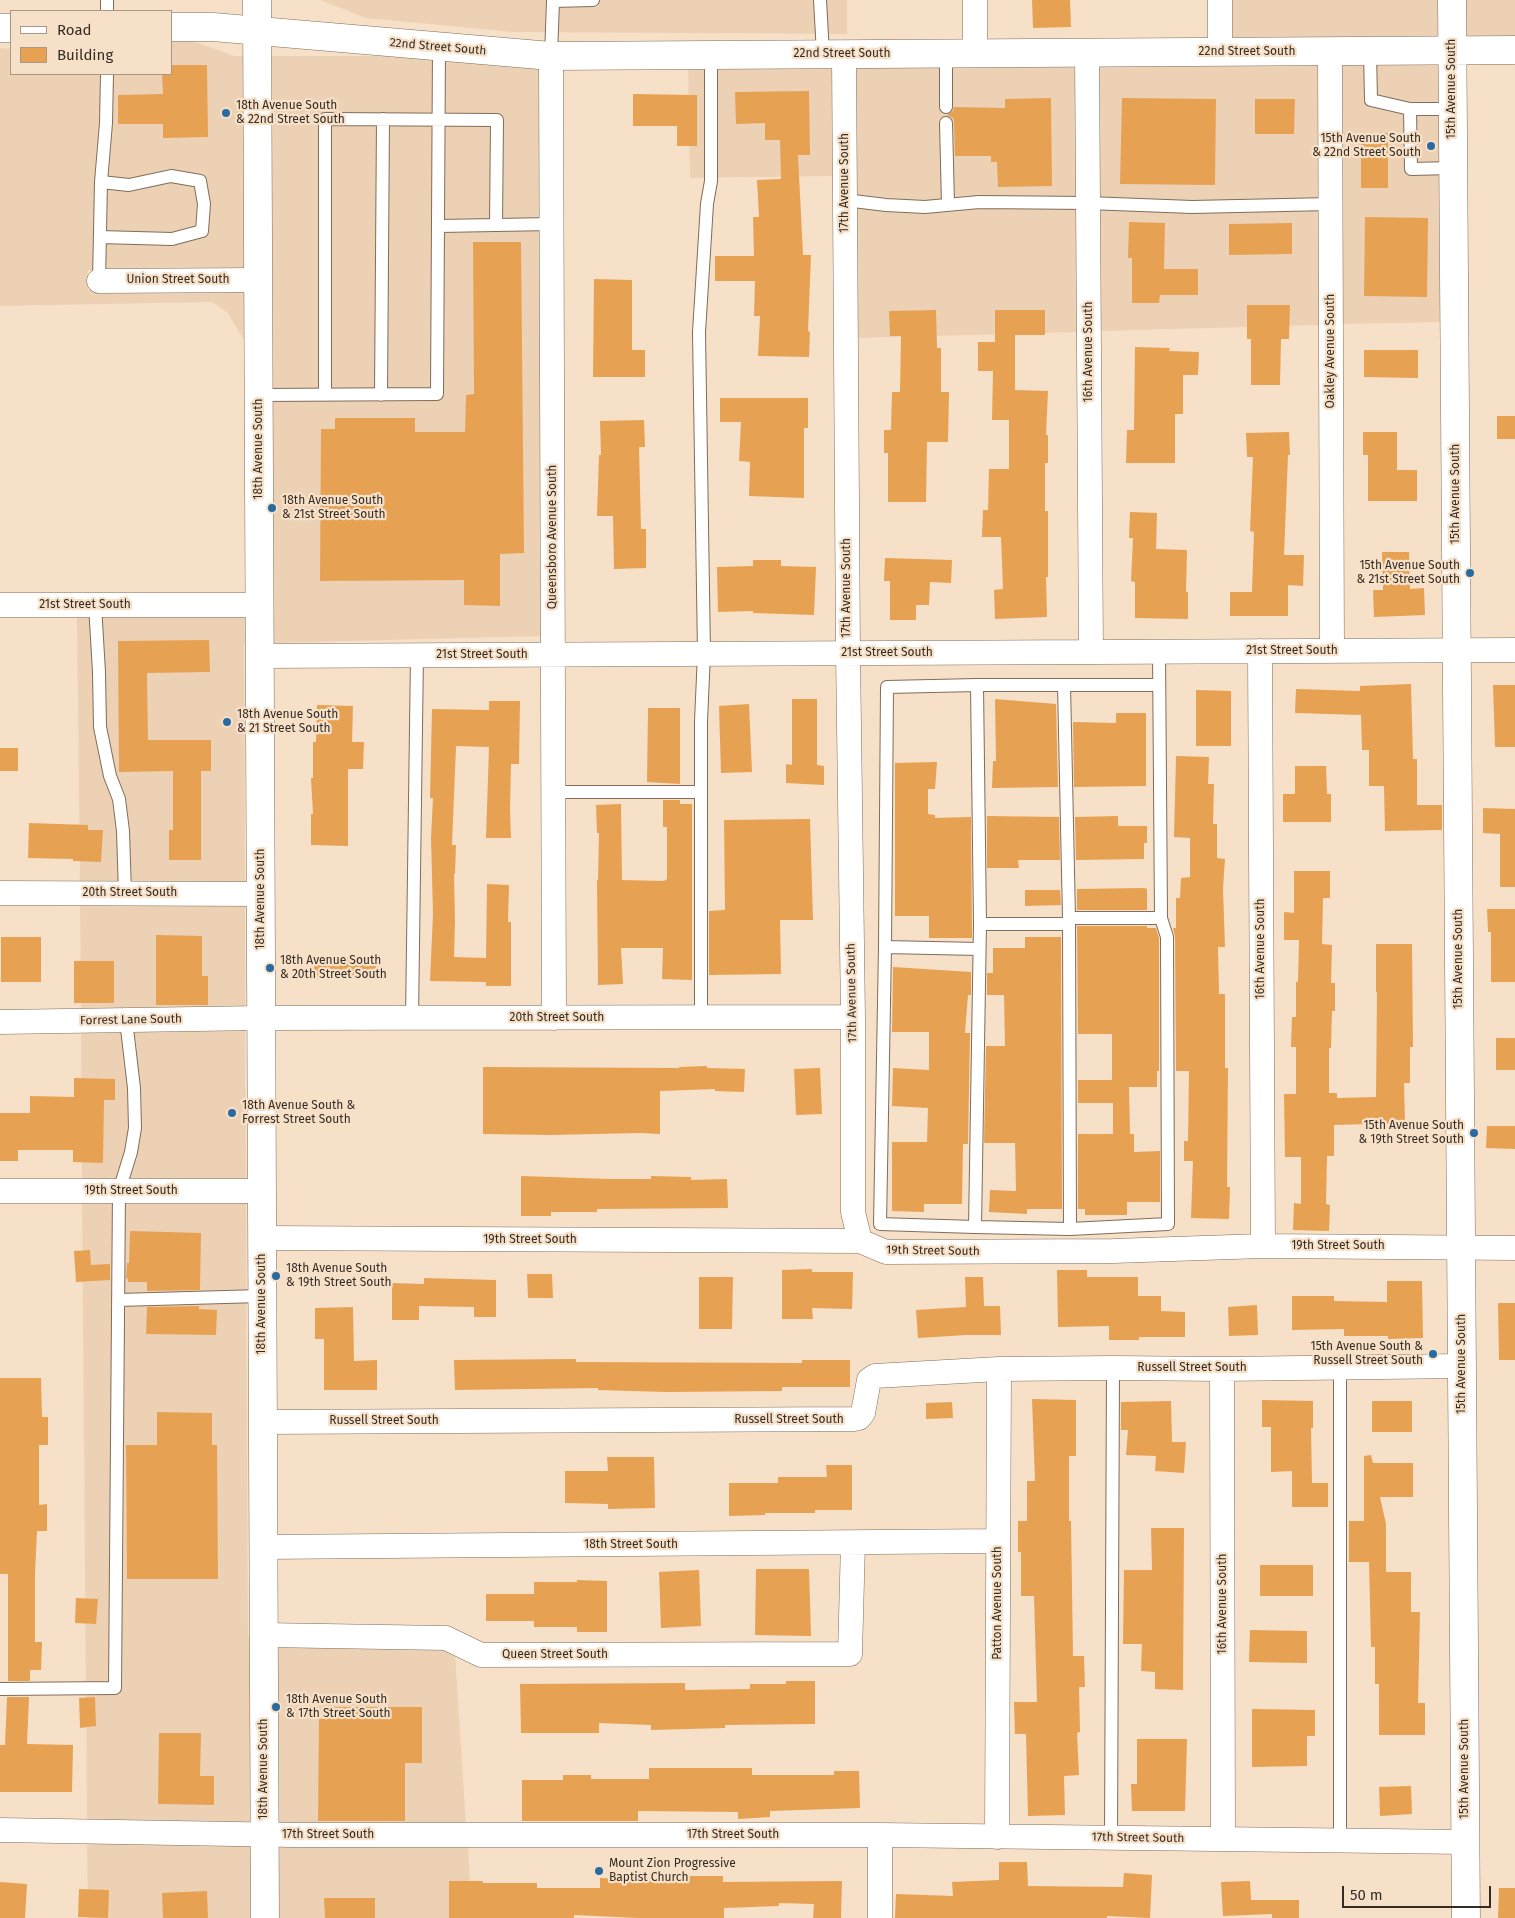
<!DOCTYPE html>
<html>
<head>
<meta charset="utf-8">
<style>
	body { margin:0 }
	#map { position:relative; width:1515px; height:1918px; overflow:hidden; background:#f7e0c8; font-family:"Fira Sans",sans-serif }
	canvas { display:block }
	.legend { position:absolute; left:10px; top:10px; width:162px; height:65px; box-sizing:border-box; background:#f7e0c8; border:1px solid #a99886; margin:0; padding:6px 9px; list-style:none; font-size:15px; color:#352c23 }
	.legend li { display:flex; align-items:center; gap:10px; height:25px }
	.legend b { width:25px; border:1px solid #a99886 }
	.scale { position:absolute; left:1342px; top:1886px; width:149px; height:22px; box-sizing:border-box; border:2px solid #352c23; border-top:0; padding-left:6px; font-size:15px; line-height:18px; white-space:nowrap; color:#352c23; -webkit-text-stroke:4px #f7e0c8; paint-order:stroke }
</style>
</head>
<body>
<div id="map">
<canvas width="1515" height="1918"></canvas>
<ul class="legend">
<li><b style="height:6px;background:#fff"></b>Road</li>
<li><b style="height:14px;background:#e7a153"></b>Building</li>
</ul>
<div class="scale">50 m</div>
</div>
<script>
const ctx = document.querySelector('canvas').getContext('2d');
ctx.lineJoin = 'round';
function fill(path, color) { ctx.fillStyle = color; ctx.fill(path, 'evenodd'); }
const toPath = rows => new Path2D(rows.map(r => 'M' + r).join(''));
function strokePath(path, color, width, dash) { ctx.strokeStyle = color; ctx.lineWidth = width; ctx.lineCap = dash ? 'butt' : 'round'; ctx.setLineDash(dash || []); ctx.stroke(path); }
function write(font, color, halo, rows, align = 'center') {
  ctx.font = font + ' "Fira Sans",sans-serif'; ctx.lineWidth = 4.5; ctx.setLineDash([]); ctx.textBaseline = 'middle'; ctx.strokeStyle = halo; ctx.fillStyle = color; for (const [text, x, y, turn = 0] of rows) {
    ctx.save(); ctx.translate(x, y); ctx.rotate((+turn || 0) * Math.PI / 180); ctx.textAlign = isNaN(turn) ? turn : align; if (halo) ctx.strokeText(text, 0, 0); ctx.fillText(text, 0, 0); ctx.restore();
  }
}
const built = toPath([
	[320,0,847,0,847,34,513,32,366,18],
	[1231,0,1440,0,1441,40,1231,41],
	[1463,0,1515,0,1515,40,1464,40],
	[171,39,187,39,234,56,245,56,246,270,88,270,88,290,247,291,245,341,227,312,212,302,0,306,0,48,11,49,11,74,171,74],
	[268,56,421,56,540,65,541,636,271,643],
	[1319,61,1319,325,1101,331,1099,63],
	[1342,61,1441,61,1443,322,1342,324],
	[1076,63,1077,332,857,338,856,64],
	[688,65,833,65,833,176,690,178],
	[77,615,248,616,248,644,244,644,245,883,80,883],
	[80,903,245,904,245,1008,81,1010],
	[245,1029,246,1181,82,1181,81,1031],
	[82,1201,246,1201,248,1637,252,1638,253,1824,87,1821],
	[276,1646,443,1648,455,1654,466,1825,276,1825],
	[87,1842,253,1845,253,1918,88,1918],
	[276,1845,468,1846,472,1918,276,1918]
]);
const building = toPath([
	[1032,0,1070,0,1071,27,1033,28],
	[171,65,207,65,208,137,163,138,163,124,118,124,118,95,163,94,162,74,171,74],
	[809,91,810,155,798,155,803,255,811,255,808,331,810,332,809,357,758,356,760,316,754,316,755,281,715,281,715,256,754,256,753,217,759,217,757,180,781,179,780,140,765,140,765,123,736,124,735,92],
	[633,94,697,95,697,146,677,146,677,126,633,126],
	[1051,98,1052,186,998,187,997,162,991,162,991,156,955,156,954,122,953,118,947,115,953,111,954,107,1005,108,1005,99],
	[1122,98,1216,99,1215,185,1120,184],
	[1255,99,1295,99,1294,134,1255,134],
	[1361,133,1388,133,1388,188,1361,188],
	[1365,217,1428,218,1427,297,1364,296],
	[1129,222,1165,223,1164,269,1198,269,1198,295,1160,295,1159,303,1132,303,1132,258,1128,258],
	[1292,223,1292,254,1229,255,1229,224],
	[473,242,521,242,524,553,500,554,500,606,464,605,464,580,320,581,321,429,335,429,335,418,415,418,415,432,465,432,466,395,474,394],
	[594,279,632,280,632,350,645,350,645,377,593,377],
	[1247,305,1290,305,1289,339,1281,339,1280,385,1251,385,1251,339,1247,339],
	[936,310,937,348,941,348,941,392,949,392,948,442,927,442,926,502,888,502,888,453,884,453,884,430,891,430,892,392,900,392,901,336,890,336,889,311],
	[995,310,1045,310,1045,335,1015,335,1015,390,1048,391,1046,435,1048,435,1048,463,1045,463,1045,511,1048,511,1048,577,1046,577,1047,617,995,619,994,590,1003,589,1001,537,982,537,983,510,988,510,989,469,1009,469,1009,420,992,420,993,371,978,371,978,342,995,342],
	[1135,347,1170,348,1169,351,1199,352,1198,375,1183,375,1183,414,1175,414,1175,463,1126,463,1127,430,1134,430],
	[1364,350,1418,350,1418,378,1364,377],
	[720,398,808,398,808,428,804,428,804,498,749,496,750,462,739,461,741,422,720,422],
	[1497,416,1515,416,1515,439,1497,439],
	[644,420,645,447,639,447,641,529,646,529,646,568,614,569,613,516,597,516,599,455,601,455,600,421],
	[1289,432,1290,455,1288,455,1284,555,1304,555,1303,586,1288,585,1288,616,1230,616,1230,592,1252,592,1254,532,1250,531,1253,457,1247,457,1246,433],
	[1363,432,1397,432,1397,470,1417,470,1417,501,1368,501,1368,455,1363,455],
	[1130,512,1157,513,1156,549,1187,550,1186,592,1188,592,1188,619,1135,618,1135,582,1131,581,1133,538,1129,538],
	[1382,552,1409,552,1410,589,1424,588,1425,615,1374,617,1373,590,1383,590],
	[885,558,952,560,951,583,930,582,929,605,916,605,916,620,890,620,890,581,884,581],
	[753,560,781,560,781,566,816,567,814,615,753,613,753,611,718,612,717,567,753,566],
	[209,640,210,672,147,673,148,740,211,740,211,771,201,771,201,860,169,860,169,830,173,830,173,771,119,772,118,641],
	[1411,684,1413,759,1417,759,1417,805,1442,805,1442,830,1385,831,1384,786,1369,786,1369,750,1362,750,1361,715,1295,713,1296,689,1360,691,1360,686],
	[1493,685,1515,685,1515,747,1495,747],
	[1196,690,1231,691,1231,746,1196,746],
	[792,699,817,699,817,765,824,766,824,785,786,783,786,764,792,765],
	[995,699,1056,704,1058,787,992,788,993,761,996,761],
	[489,701,520,701,519,764,511,764,510,809,511,838,486,838,489,747,456,746,452,845,456,845,455,874,454,874,455,921,454,957,486,958,487,884,509,885,508,922,511,922,511,986,486,986,486,982,430,981,433,914,431,838,433,798,430,798,432,709,489,710],
	[749,704,752,772,721,773,719,706],
	[317,705,353,706,352,742,364,742,363,769,348,769,348,846,311,845,311,814,313,814,311,778,313,778,313,742,316,742],
	[648,708,680,708,680,784,647,782],
	[1116,713,1146,713,1146,786,1074,787,1073,722,1116,723],
	[0,748,18,748,18,771,0,771],
	[1176,756,1209,757,1208,784,1214,784,1213,824,1217,824,1217,858,1225,859,1223,889,1225,947,1218,947,1219,994,1225,994,1225,1068,1228,1068,1227,1187,1230,1187,1229,1219,1191,1218,1193,1161,1184,1161,1184,1141,1188,1141,1189,1071,1176,1071,1175,937,1173,928,1176,928,1176,898,1180,898,1181,878,1190,877,1190,838,1174,837],
	[937,762,935,789,928,789,928,814,935,815,935,818,971,817,972,938,929,938,929,916,895,916,895,763],
	[1295,766,1326,766,1327,794,1331,794,1331,822,1283,822,1283,794,1295,794],
	[663,800,680,800,680,804,692,804,692,980,662,979,663,948,621,948,623,984,598,985,597,880,598,880,599,833,597,833,596,805,621,804,622,880,664,881,667,879,667,827,663,827],
	[1483,808,1515,809,1515,887,1500,887,1500,834,1483,833],
	[987,816,1059,817,1060,860,1018,860,1019,868,987,868],
	[1118,816,1118,826,1147,826,1147,843,1144,843,1144,859,1076,860,1075,817],
	[810,819,813,920,780,920,781,974,709,975,709,911,725,910,724,820],
	[29,823,88,825,88,830,103,830,101,862,73,861,73,859,28,858],
	[1294,871,1330,871,1330,898,1323,898,1322,944,1332,945,1331,983,1335,983,1335,1011,1332,1011,1331,1048,1329,1048,1329,1093,1337,1093,1337,1098,1376,1097,1377,992,1376,992,1376,944,1412,944,1413,1047,1410,1047,1410,1083,1404,1083,1405,1123,1334,1125,1334,1156,1327,1156,1326,1204,1330,1205,1329,1231,1293,1230,1294,1203,1301,1204,1301,1157,1285,1157,1284,1094,1296,1094,1296,1047,1291,1047,1292,1017,1296,1017,1296,982,1298,982,1299,940,1284,940,1284,912,1294,913],
	[1144,888,1147,889,1147,910,1077,910,1077,889],
	[1025,890,1060,890,1061,905,1025,906],
	[1487,909,1515,909,1515,982,1491,982,1491,932,1488,932],
	[1077,926,1147,926,1147,928,1156,928,1159,938,1159,1071,1157,1071,1157,1087,1129,1087,1130,1134,1134,1134,1134,1152,1160,1151,1160,1202,1127,1202,1127,1215,1085,1215,1085,1209,1078,1209,1078,1134,1113,1134,1113,1103,1078,1103,1078,1080,1112,1080,1112,1034,1078,1034],
	[156,935,202,936,202,976,208,976,208,1005,156,1005],
	[1,937,41,937,41,982,1,982],
	[1025,937,1061,937,1062,1209,1027,1209,1027,1214,989,1212,990,1190,1016,1191,1015,1143,984,1143,986,1046,1005,1046,1004,995,987,995,987,973,993,973,993,948,1025,948],
	[314,957,376,957,376,979,314,979],
	[74,961,114,961,114,1003,74,1003],
	[893,967,971,972,971,995,968,995,965,1033,970,1033,968,1144,963,1144,962,1204,924,1204,924,1212,892,1211,892,1142,927,1142,928,1108,892,1106,893,1068,929,1070,929,1032,892,1032],
	[1496,1038,1515,1038,1515,1070,1496,1070],
	[707,1066,707,1068,745,1069,744,1092,715,1091,715,1089,660,1091,660,1134,640,1133,551,1135,483,1134,483,1067,679,1068,679,1067],
	[820,1068,822,1114,796,1115,794,1069],
	[74,1078,115,1079,115,1100,104,1100,103,1163,73,1162,73,1150,18,1150,18,1161,0,1161,0,1113,30,1113,30,1096,74,1097],
	[1487,1126,1515,1126,1515,1149,1486,1148],
	[521,1176,609,1179,651,1179,651,1176,691,1177,691,1180,727,1179,728,1208,597,1209,597,1212,551,1212,551,1216,521,1216],
	[130,1231,201,1233,200,1290,147,1291,147,1282,128,1282,128,1278,126,1279,127,1263,129,1263],
	[90,1250,91,1265,110,1264,110,1280,76,1282,74,1251],
	[812,1269,812,1272,853,1272,852,1309,812,1308,813,1319,782,1319,782,1270],
	[1057,1270,1087,1270,1087,1277,1138,1277,1138,1296,1161,1296,1161,1311,1185,1312,1185,1337,1139,1337,1139,1340,1109,1340,1109,1326,1058,1327],
	[527,1274,552,1274,553,1298,528,1298],
	[699,1277,733,1277,732,1329,699,1329],
	[965,1277,983,1277,984,1306,1000,1306,1001,1335,967,1335,918,1338,916,1310,966,1307],
	[424,1278,496,1280,496,1317,474,1317,474,1307,419,1306,419,1320,392,1320,392,1283,424,1284],
	[1387,1281,1422,1281,1423,1338,1388,1339,1388,1336,1344,1336,1344,1329,1292,1330,1292,1296,1334,1296,1334,1301,1387,1302],
	[1498,1303,1515,1303,1515,1360,1499,1360],
	[1257,1305,1258,1335,1229,1336,1228,1307],
	[199,1306,199,1309,217,1310,216,1335,146,1334,147,1307],
	[353,1307,354,1361,377,1360,377,1390,324,1390,324,1339,315,1339,315,1308],
	[576,1359,576,1362,802,1363,802,1360,850,1360,850,1387,782,1387,782,1391,666,1392,598,1390,598,1388,455,1390,454,1360],
	[0,1378,41,1378,42,1417,48,1417,48,1445,39,1445,39,1505,47,1504,47,1531,37,1531,35,1574,35,1642,42,1642,41,1670,30,1670,30,1681,8,1681,8,1574,0,1574],
	[1032,1399,1076,1400,1076,1456,1069,1456,1069,1521,1071,1521,1073,1656,1084,1656,1085,1687,1079,1687,1080,1732,1077,1733,1079,1775,1064,1776,1065,1815,1028,1816,1026,1734,1015,1734,1014,1702,1037,1702,1034,1596,1021,1596,1021,1552,1018,1552,1018,1521,1027,1521,1027,1481,1035,1481],
	[1262,1400,1313,1401,1313,1428,1311,1428,1312,1483,1328,1483,1328,1507,1292,1507,1292,1471,1271,1472,1271,1427,1262,1427],
	[1171,1401,1172,1442,1186,1442,1184,1473,1155,1471,1156,1456,1126,1455,1128,1430,1121,1430,1121,1402],
	[1372,1401,1412,1401,1412,1432,1372,1432],
	[952,1402,953,1418,926,1419,926,1403],
	[157,1412,212,1413,212,1445,217,1445,218,1579,127,1579,126,1445,157,1445],
	[1371,1455,1373,1463,1413,1463,1413,1497,1380,1497,1386,1524,1386,1572,1411,1572,1411,1612,1420,1612,1418,1703,1425,1703,1425,1735,1379,1735,1379,1684,1375,1684,1375,1647,1371,1647,1369,1562,1349,1562,1349,1521,1364,1521,1364,1456],
	[607,1457,654,1457,655,1508,608,1509,608,1504,565,1503,565,1471,608,1471],
	[826,1465,852,1465,852,1510,815,1510,815,1513,765,1513,765,1515,729,1516,729,1483,778,1483,778,1477,827,1477],
	[1151,1528,1184,1528,1183,1690,1155,1689,1155,1672,1141,1671,1142,1644,1123,1644,1124,1570,1152,1570],
	[1260,1565,1313,1565,1313,1596,1260,1596],
	[756,1569,809,1569,811,1636,755,1635],
	[699,1570,701,1626,661,1628,659,1572],
	[577,1580,607,1581,607,1632,577,1632,577,1627,534,1627,534,1621,486,1621,486,1594,534,1594,534,1582,577,1582],
	[76,1598,98,1599,96,1624,75,1623],
	[1250,1630,1307,1631,1307,1663,1249,1662],
	[786,1681,815,1681,815,1724,725,1725,725,1728,651,1730,651,1725,599,1723,599,1733,521,1733,520,1684,685,1683,685,1690,750,1689,750,1684,786,1684],
	[7,1697,29,1697,27,1744,73,1745,72,1792,0,1792,0,1745,5,1745],
	[95,1697,96,1726,80,1728,79,1698],
	[329,1707,422,1707,422,1763,405,1763,405,1821,318,1821,319,1719,329,1719],
	[1252,1709,1315,1710,1315,1736,1307,1736,1307,1766,1252,1767],
	[159,1733,201,1733,200,1776,214,1776,214,1805,158,1804],
	[1137,1739,1187,1739,1185,1811,1132,1811,1131,1784,1137,1784],
	[649,1768,752,1768,752,1775,834,1775,834,1771,859,1771,860,1808,770,1811,770,1817,738,1819,738,1812,638,1811,638,1821,522,1821,522,1780,563,1780,563,1775,591,1775,591,1779,649,1779],
	[1411,1786,1412,1814,1380,1816,1379,1787],
	[999,1862,1027,1862,1028,1886,1123,1887,1124,1873,1152,1875,1150,1918,1107,1916,1107,1918,895,1918,896,1894,953,1896,952,1882,999,1880],
	[678,1876,723,1876,723,1882,842,1881,841,1918,813,1918,814,1904,779,1903,779,1906,724,1908,724,1918,638,1918,574,1915,574,1918,449,1918,449,1881,483,1881,483,1883,537,1883,537,1888,600,1888,600,1878,627,1879,627,1881,678,1881],
	[1250,1881,1251,1900,1299,1900,1299,1918,1272,1918,1272,1914,1223,1916,1221,1882],
	[0,1882,27,1884,25,1918,0,1918],
	[1499,1888,1515,1888,1515,1918,1498,1918],
	[79,1889,109,1890,108,1918,78,1917],
	[207,1891,208,1918,163,1918,162,1893],
	[324,1898,375,1898,375,1918,325,1918]
]);
const lane = toPath([
	[107,0,107,11],
	[820,0,823,54],
	[1370,51,1371,100,1410,109,1411,169,1453,168],
	[946,54,946,107],
	[551,56,553,1,593,0],
	[1410,109,1452,109],
	[946,123,948,204],
	[845,200,886,205,925,207,979,202,1088,203,1192,207,1330,204],
	[439,226,552,224],
	[100,237,172,239,202,231,204,204,200,181,171,176,129,185,101,182],
	[99,281,101,182,106,123,107,74],
	[259,395,437,394,439,47],
	[325,395,325,119,497,120,496,225],
	[381,395,383,119],
	[95,605,99,672,100,727,110,776,119,799,123,831,125,893],
	[977,685,980,924,975,1227,1070,1229,1168,1224,1167,937,1161,918,1159,651],
	[1064,685,1069,918,1070,1229],
	[553,792,701,792],
	[1069,918,1161,918],
	[980,924,1068,924],
	[885,947,880,1224,975,1227],
	[979,949,885,947,887,687,977,685,1159,685],
	[701,1017,701,721,704,654,699,332,707,204,711,181,711,55],
	[412,1018,417,655],
	[118,1300,261,1296],
	[1340,1368,1340,1840],
	[0,1689,115,1688,119,1191,131,1152,135,1128,134,1088,126,1020],
	[1111,1838,1113,1368]
]);
const street = toPath([
	[975,0,975,53],
	[1220,0,1220,52],
	[1330,51,1332,651],
	[1087,53,1091,652],
	[844,54,848,653,853,1017,853,1212,860,1241],
	[551,56,554,1018],
	[99,281,258,280],
	[0,605,259,605],
	[1260,651,1263,1246],
	[260,656,1515,650],
	[0,893,261,894],
	[0,1022,261,1018,853,1017],
	[0,1191,262,1191],
	[262,1238,860,1241,886,1252,1113,1251,1263,1246,1515,1248],
	[1222,1369,1223,1839],
	[263,1422,854,1419,859,1418,863,1413,869,1380,875,1376,999,1369,1113,1368,1222,1369,1462,1366],
	[264,1547,998,1541],
	[264,1635,446,1638,481,1655,850,1654,853,1543],
	[0,1830,293,1835,880,1835,1466,1842],
	[997,1837,999,1369],
	[880,1918,880,1835]
]);
const secondary = toPath([
	[257,0,265,1918],
	[1452,0,1466,1918],
	[171,27,213,27,551,56,1515,50],
	[0,28,11,28]
]);
const markers = [
	[226,113,5,"#296aa0"],
	[1431,146,5,"#296aa0"],
	[272,508,5,"#296aa0"],
	[1470,573,5,"#296aa0"],
	[227,722,5,"#296aa0"],
	[270,968,5,"#296aa0"],
	[232,1113,5,"#296aa0"],
	[1474,1133,5,"#296aa0"],
	[276,1276,5,"#296aa0"],
	[1433,1354,5,"#296aa0"],
	[276,1707,5,"#296aa0"],
	[599,1871,5,"#296aa0"]
];
const streetNames = [
	["22nd Street South",438,47,5],
	["22nd Street South",1247,52],
	["22nd Street South",842,54],
	["15th Avenue South",1452,89,-90],
	["17th Avenue South",845,183,-90],
	["Union Street South",178,280],
	["Oakley Avenue South",1331,351,-90],
	["16th Avenue South",1089,352,-90],
	["18th Avenue South",259,449,-90],
	["15th Avenue South",1456,494,-90],
	["Queensboro Avenue South",553,537,-90],
	["17th Avenue South",847,588,-90],
	["21st Street South",85,605],
	["21st Street South",1292,651],
	["21st Street South",887,653],
	["21st Street South",482,655],
	["20th Street South",130,893],
	["18th Avenue South",261,899,-90],
	["16th Avenue South",1261,949,-90],
	["15th Avenue South",1459,959,-90],
	["17th Avenue South",852,993,-91],
	["20th Street South",557,1018],
	["Forrest Lane South",131,1020,-1],
	["19th Street South",131,1191],
	["19th Street South",530,1240],
	["19th Street South",1338,1246],
	["19th Street South",933,1251,1],
	["18th Avenue South",262,1304,-90],
	["15th Avenue South",1462,1364,-90],
	["Russell Street South",1192,1368],
	["Russell Street South",789,1420],
	["Russell Street South",384,1421],
	["18th Street South",631,1545],
	["Patton Avenue South",998,1603,-90],
	["16th Avenue South",1223,1604,-90],
	["Queen Street South",555,1655],
	["18th Avenue South",264,1769,-90],
	["15th Avenue South",1465,1769,-90],
	["17th Street South",328,1835],
	["17th Street South",733,1835],
	["17th Street South",1138,1838,1]
];
const poiNames = [
	["18th Avenue South",236,106],
	["& 22nd Street South",236,120],
	["15th Avenue South",1421,139,"right"],
	["& 22nd Street South",1421,153,"right"],
	["18th Avenue South",282,501],
	["& 21st Street South",282,515],
	["15th Avenue South",1460,566,"right"],
	["& 21st Street South",1460,580,"right"],
	["18th Avenue South",237,715],
	["& 21 Street South",237,729],
	["18th Avenue South",280,961],
	["& 20th Street South",280,975],
	["18th Avenue South &",242,1106],
	["Forrest Street South",242,1120],
	["15th Avenue South",1464,1126,"right"],
	["& 19th Street South",1464,1140,"right"],
	["18th Avenue South",286,1269],
	["& 19th Street South",286,1283],
	["15th Avenue South &",1423,1347,"right"],
	["Russell Street South",1423,1361,"right"],
	["18th Avenue South",286,1700],
	["& 17th Street South",286,1714],
	["Mount Zion Progressive",609,1864],
	["Baptist Church",609,1878]
];
fill(built, '#edd1b5');
fill(building, '#e7a153');
strokePath(lane, '#816d58', 14);
strokePath(street, '#816d58', 25);
strokePath(secondary, '#816d58', 29);
strokePath(lane, '#fff', 12);
strokePath(street, '#fff', 24);
strokePath(secondary, '#fff', 28);
for (const [x, y, r, color] of markers) { const dot = new Path2D(); dot.arc(x, y, r, 0, 2 * Math.PI); ctx.fillStyle = color; ctx.fill(dot); strokePath(dot, '#f7e0c8', 2); }
write('12px', '#352c23', '#f7e0c8', streetNames);
write('12px', '#352c23', '#f7e0c8', poiNames, 'left');
</script>
</body>
</html>
